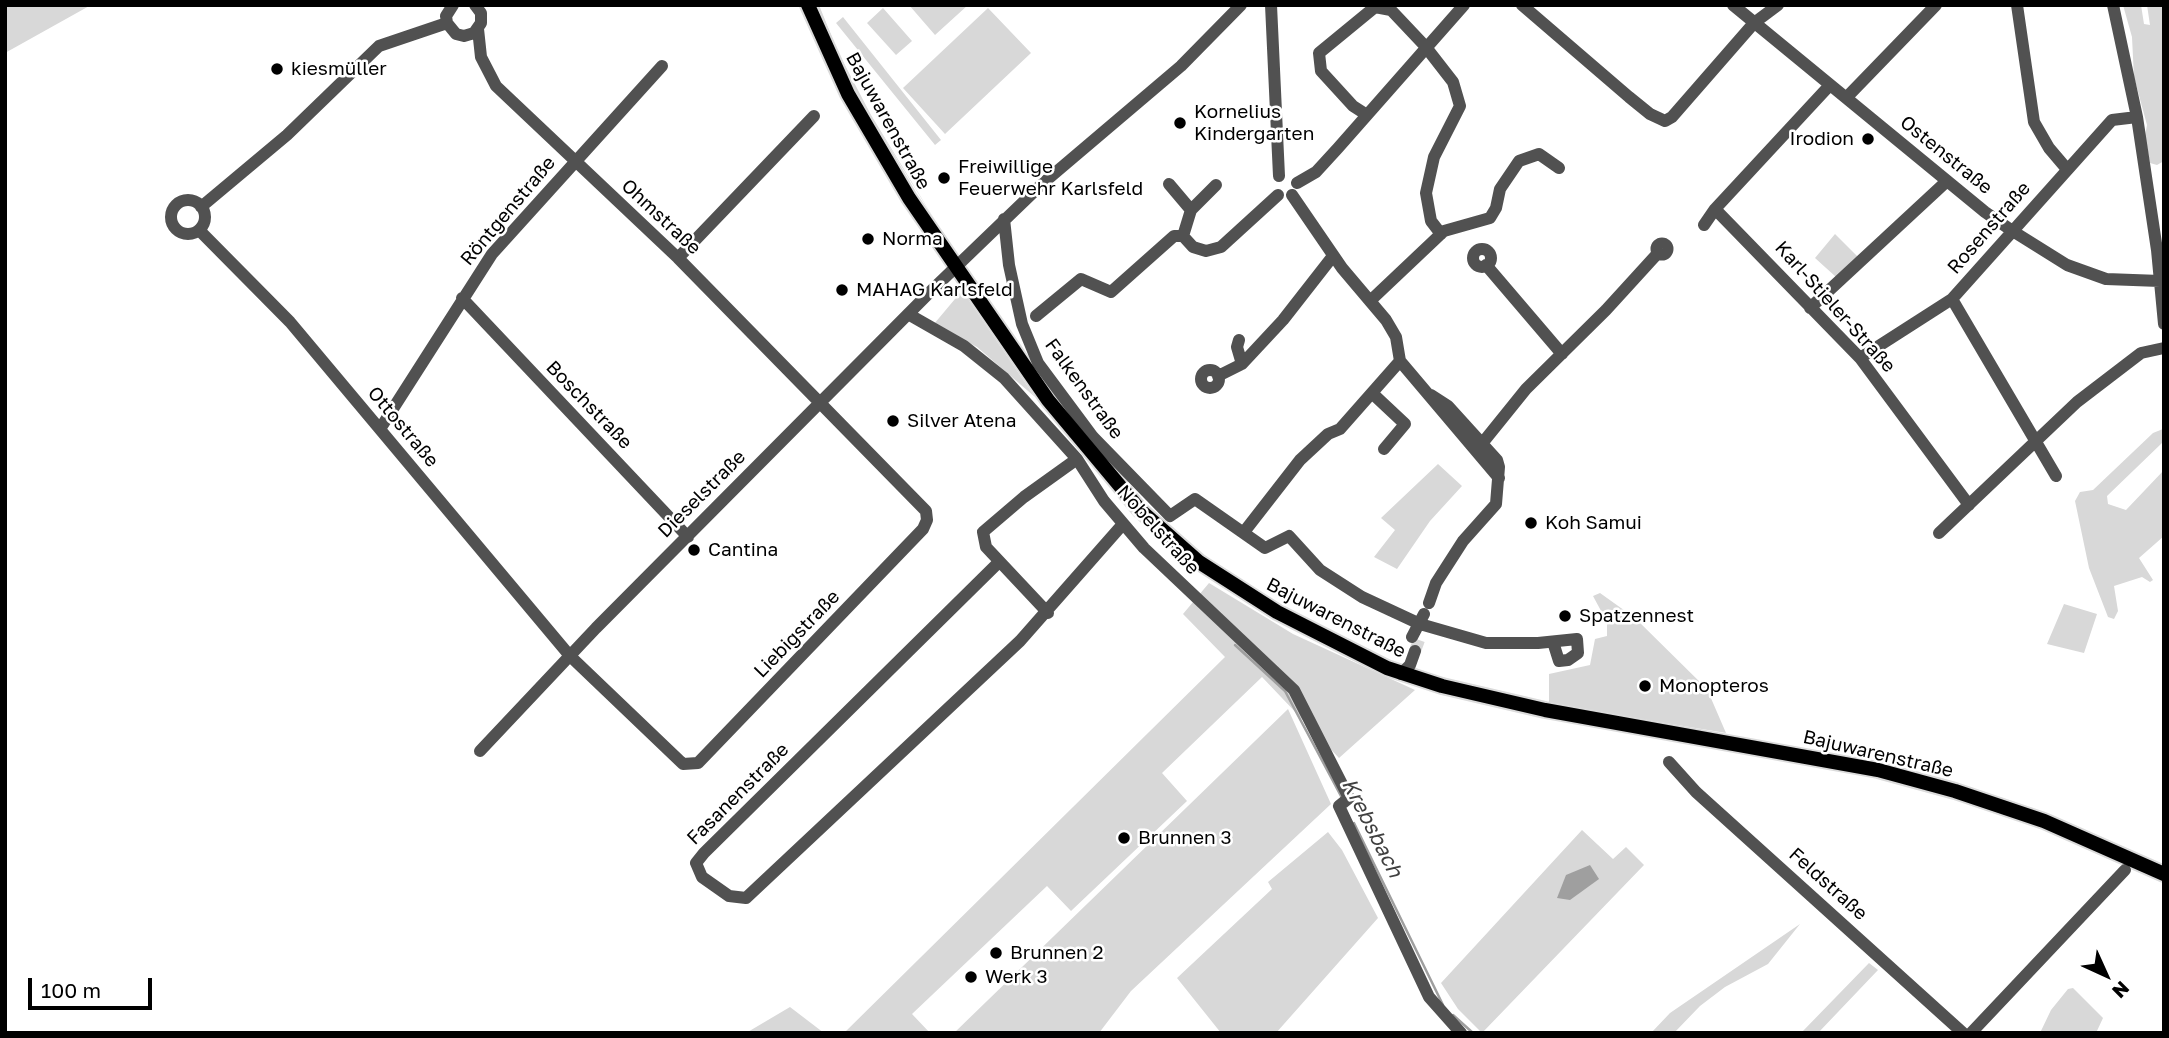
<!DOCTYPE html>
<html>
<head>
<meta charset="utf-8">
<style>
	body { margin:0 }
	#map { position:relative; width:2169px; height:1038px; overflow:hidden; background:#fff; font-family:"Golos Text",sans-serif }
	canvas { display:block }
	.frame { position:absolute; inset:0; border:7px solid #000; pointer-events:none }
	.north { position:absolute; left:2071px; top:940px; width:70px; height:70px; -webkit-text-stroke:5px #fff; paint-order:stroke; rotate:135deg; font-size:19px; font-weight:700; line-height:28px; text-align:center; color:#000 }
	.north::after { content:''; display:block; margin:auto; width:24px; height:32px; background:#000; clip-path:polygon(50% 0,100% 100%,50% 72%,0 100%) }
	.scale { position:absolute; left:28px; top:978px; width:124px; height:32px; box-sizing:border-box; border:4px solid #000; border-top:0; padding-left:9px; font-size:21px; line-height:24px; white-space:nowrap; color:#000; -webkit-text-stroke:5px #fff; paint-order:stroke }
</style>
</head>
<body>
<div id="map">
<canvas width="2169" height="1038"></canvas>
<div class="frame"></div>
<div class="north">N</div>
<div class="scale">100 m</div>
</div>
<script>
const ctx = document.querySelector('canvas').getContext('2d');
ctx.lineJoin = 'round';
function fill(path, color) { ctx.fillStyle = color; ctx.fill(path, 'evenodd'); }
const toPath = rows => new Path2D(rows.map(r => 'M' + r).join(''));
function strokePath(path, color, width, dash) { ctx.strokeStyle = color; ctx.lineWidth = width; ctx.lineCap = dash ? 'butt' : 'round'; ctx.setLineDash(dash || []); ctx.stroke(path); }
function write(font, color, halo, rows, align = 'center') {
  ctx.font = font + ' "Golos Text",sans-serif'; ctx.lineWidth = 5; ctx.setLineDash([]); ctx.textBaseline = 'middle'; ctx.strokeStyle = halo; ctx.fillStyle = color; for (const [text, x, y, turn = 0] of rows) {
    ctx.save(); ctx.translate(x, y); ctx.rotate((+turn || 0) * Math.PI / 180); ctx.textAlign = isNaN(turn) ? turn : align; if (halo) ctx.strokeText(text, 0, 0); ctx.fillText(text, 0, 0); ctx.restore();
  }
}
const green = toPath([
	[5,5,91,5,5,53],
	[816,5,819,5,837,50,871,115,944,235,858,96],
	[909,5,968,5,935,35],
	[2123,5,2141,5,2144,24,2150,25,2147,5,2164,5,2164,161,2157,165,2150,163,2145,136,2147,125,2134,77,2132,37],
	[883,8,912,41,896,55,867,23],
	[988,8,1031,53,945,134,903,88],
	[843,17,941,140,935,145,836,23],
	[1835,234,1858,257,1836,277,1815,258],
	[960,293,968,299,1035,397,977,347,934,324],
	[2163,429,2162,443,2107,496,2108,504,2126,510,2164,470,2164,536,2139,558,2153,580,2150,582,2142,577,2114,586,2118,611,2114,619,2108,617,2089,568,2075,501,2080,492,2093,490,2153,433],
	[1438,464,1462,486,1430,521,1397,569,1374,557,1395,530,1381,518],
	[1209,583,1293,634,1415,690,1339,758,1262,677,1162,773,1187,801,1071,911,1047,886,912,1014,930,1033,844,1033,1225,657,1183,614],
	[1600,593,1635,618,1707,689,1726,733,1549,704,1549,674,1590,665,1595,639,1607,636,1607,622,1593,596],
	[2064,604,2097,614,2084,653,2047,644],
	[1288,709,1331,804,1131,991,1099,1033,954,1033],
	[1582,830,1613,859,1626,847,1644,865,1482,1033,1458,1009,1441,983],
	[1328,832,1342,850,1378,918,1276,1033,1221,1033,1177,978,1272,889,1268,882],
	[1800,924,1768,964,1725,987,1700,1006,1674,1033,1651,1033,1670,1013],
	[1869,963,1878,970,1818,1033,1801,1033],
	[2073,988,2103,1018,2096,1033,2040,1033,2051,1010,2068,989],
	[790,1007,824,1033,746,1033]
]);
const water = toPath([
	[1590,865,1599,879,1570,900,1557,898,1566,875]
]);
const stream = toPath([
	[1235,645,1285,691,1342,798],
	[1354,823,1443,1005],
	[1453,1015,1473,1033]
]);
const minorTunnel = toPath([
	[1415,651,1419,640]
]);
const minor = toPath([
	[453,5,446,16,447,23,456,34,464,36,474,33,481,23,481,13,475,5],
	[1271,5,1279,176],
	[1522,5,1629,97,1650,114,1665,121,1672,117,1754,23,1778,5],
	[1733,5,1985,212,2011,230,2067,265,2106,279,2160,281],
	[2017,5,2034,122,2049,148,2066,168],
	[2113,5,2137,117,2157,250,2164,324],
	[1846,98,1936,5],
	[1367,115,1353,106,1321,71,1319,53,1375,7,1391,10,1425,46,1453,82,1460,106,1434,157,1426,193,1431,221,1441,234],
	[1297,183,1316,172,1338,148,1464,5],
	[1169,184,1191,210],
	[1292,195,1342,268,1386,320,1396,337,1400,361,1499,478],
	'171 217a17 17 0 1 1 34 0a17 17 0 1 1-34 0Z',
	[201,207,287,135,379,46,447,23],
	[1715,209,1860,358,1969,505],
	[1004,219,1009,265,1022,324,1038,363,1093,437,1170,516,1195,499,1265,548,1289,536,1320,570,1362,597,1420,624,1486,643,1538,643,1577,639,1578,653,1568,660,1559,661,1553,642],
	[1704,225,1715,209,1830,85],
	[199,230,290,322,570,656,683,764,698,763,923,529,927,520,926,511,678,258,496,86,481,57,478,29],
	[1183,236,1191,210,1216,185],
	'1656.5 249a5.5 5.5 0 1 1 11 0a5.5 5.5 0 1 1-11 0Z',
	'1473 258a9 9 0 1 1 18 0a9 9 0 1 1-18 0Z',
	[678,258,814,116],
	[1486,265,1562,354],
	[462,298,688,537],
	[1952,299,2056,476],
	[1370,301,1444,231,1490,218,1496,208,1500,189,1519,161,1539,154,1559,168],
	[1810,308,1947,181],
	[908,314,964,346,1004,378,1077,459,1104,501,1144,548,1294,690,1347,794,1349,798,1339,806,1429,997,1461,1033],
	[1036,316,1081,279,1111,292,1174,236,1183,236,1193,247,1206,251,1221,247,1278,195],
	[1239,340,1237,347,1242,364],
	[1860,358,1952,299,2112,120,2137,117],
	'1201 379a9 9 0 1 1 18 0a9 9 0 1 1-18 0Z',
	[1218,376,1242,364,1283,320,1333,256],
	[1373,394,1405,424,1384,449],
	[380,429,492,254,662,66],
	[1476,451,1526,389,1606,310,1658,253],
	[1244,532,1300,460,1328,434,1340,429,1400,361],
	[1939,533,2077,402,2141,353,2164,348],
	[999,562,704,853,696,863,702,877,729,896,746,898,1020,641,1123,524],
	[1429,603,1436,583,1463,541,1496,504,1499,467,1497,460,1448,406,1431,395],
	[1048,613,986,547,983,532,1024,497,1077,459],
	[1412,637,1424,614],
	[1401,674,1410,665,1415,651],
	[480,751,596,628,934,288,1042,184,1181,66,1241,5],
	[1669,762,1696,792,1963,1033],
	[1971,1033,2125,870]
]);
const major = toPath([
	[808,5,848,94,909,198,1048,400,1140,510,1199,562,1277,612,1387,668,1442,686,1545,710,1878,770,1955,791,2044,821,2164,874]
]);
const markers = [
	[277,69,7,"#000"],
	[1180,123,7,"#000"],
	[1868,139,7,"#000"],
	[944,178,7,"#000"],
	[868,239,7,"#000"],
	[842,290,7,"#000"],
	[893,421,7,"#000"],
	[1531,523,7,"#000"],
	[694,550,7,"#000"],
	[1565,616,7,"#000"],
	[1645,686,7,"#000"],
	[1124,838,7,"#000"],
	[996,953,7,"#000"],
	[971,977,7,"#000"]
];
const poiNames = [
	["kiesmüller",291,69],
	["Kornelius",1194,112],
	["Kindergarten",1194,134],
	["Irodion",1854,139,"right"],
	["Freiwillige",958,167],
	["Feuerwehr Karlsfeld",958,189],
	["Norma",882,239],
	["MAHAG Karlsfeld",856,290],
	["Silver Atena",907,421],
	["Koh Samui",1545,523],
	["Cantina",708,550],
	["Spatzennest",1579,616],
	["Monopteros",1659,686],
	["Brunnen 3",1138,838],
	["Brunnen 2",1010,953],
	["Werk 3",985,977]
];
const streetNames = [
	["Bajuwarenstraße",888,121,61],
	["Ostenstraße",1946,155,39],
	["Röntgenstraße",508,211,-50],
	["Ohmstraße",661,217,43],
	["Rosenstraße",1989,228,-49],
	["Karl-Stieler-Straße",1835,307,48],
	["Falkenstraße",1084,389,54],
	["Boschstraße",589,405,46],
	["Ottostraße",403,427,50],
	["Dieselstraße",702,494,-45],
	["Nobelstraße",1158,530,48],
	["Bajuwarenstraße",1336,618,27],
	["Liebigstraße",797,634,-46],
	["Bajuwarenstraße",1878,754,13],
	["Fasanenstraße",738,794,-45],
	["Feldstraße",1828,884,42]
];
const waterNames = [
	["Krebsbach",1372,828,63]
];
fill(green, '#d8d8d8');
fill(water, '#9f9f9f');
strokePath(stream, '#9f9f9f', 2.5);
strokePath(minorTunnel, '#d9d9d9', 12, [12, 6]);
strokePath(major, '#dbdbdb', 18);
strokePath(minor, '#515151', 12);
strokePath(major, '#000', 14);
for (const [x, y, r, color] of markers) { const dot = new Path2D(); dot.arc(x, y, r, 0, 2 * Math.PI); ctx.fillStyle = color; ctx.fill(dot); strokePath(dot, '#fff', 2.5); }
write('19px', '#000', '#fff', poiNames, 'left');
write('19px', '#000', '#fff', streetNames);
write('italic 21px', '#404040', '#fff', waterNames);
</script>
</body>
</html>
